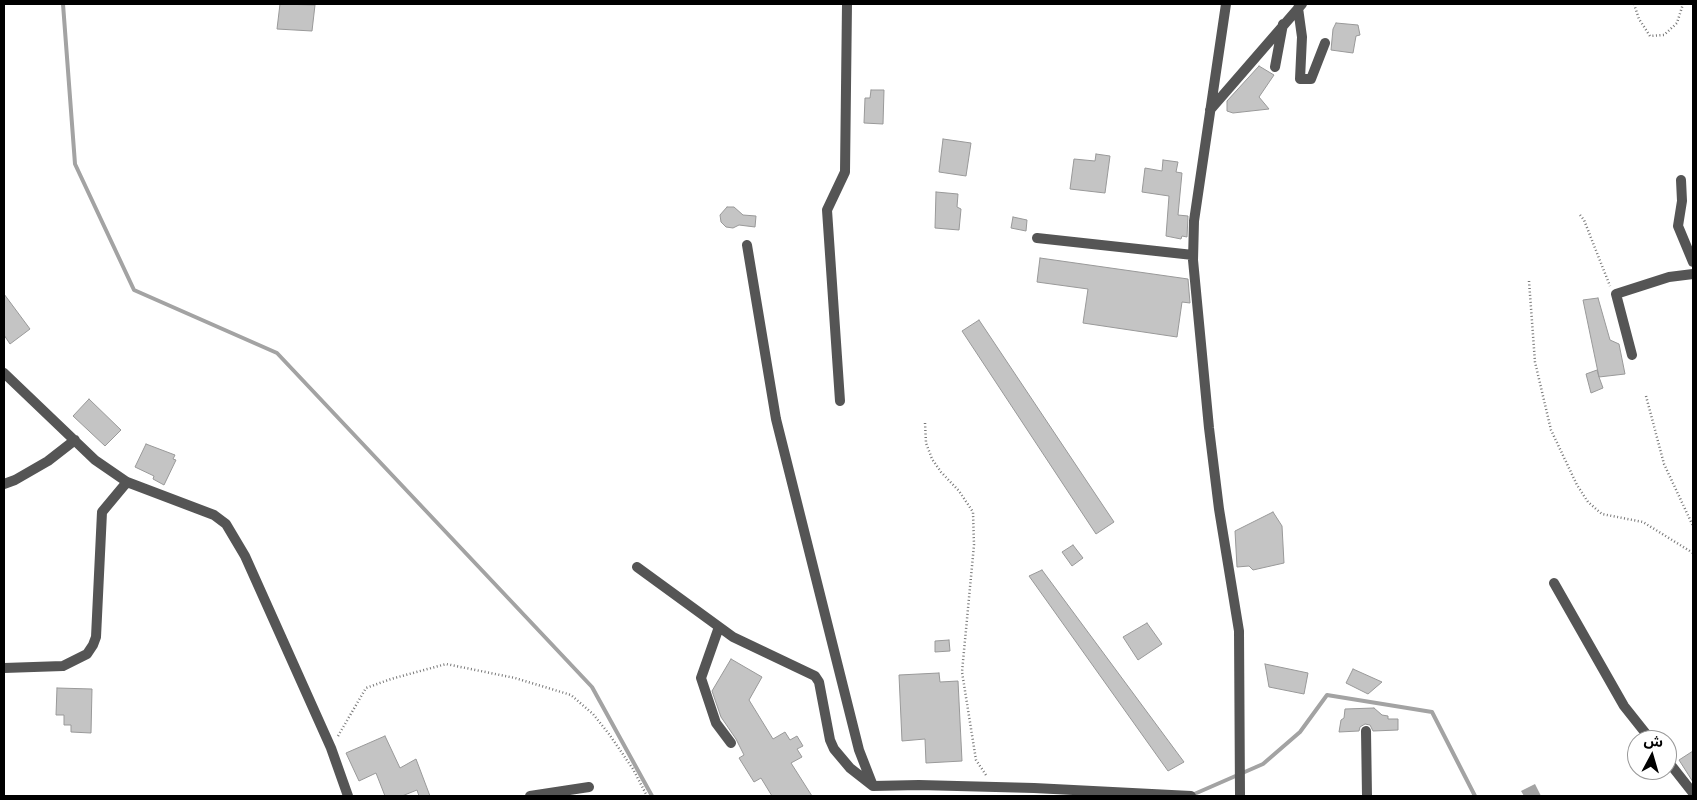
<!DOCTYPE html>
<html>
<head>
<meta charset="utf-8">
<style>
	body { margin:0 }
	#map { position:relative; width:1697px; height:800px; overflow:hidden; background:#fff; font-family:"Archivo Narrow","Noto Sans Arabic",sans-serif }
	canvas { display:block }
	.frame { position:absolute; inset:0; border:5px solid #000; pointer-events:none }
	.north { position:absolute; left:1627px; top:730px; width:50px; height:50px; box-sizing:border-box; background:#fff; border:1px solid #999; border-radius:50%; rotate:6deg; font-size:14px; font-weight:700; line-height:20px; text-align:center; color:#000 }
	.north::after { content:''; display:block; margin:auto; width:18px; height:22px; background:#000; clip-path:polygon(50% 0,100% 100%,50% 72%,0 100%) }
</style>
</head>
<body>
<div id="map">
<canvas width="1697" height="800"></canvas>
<div class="frame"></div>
<div class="north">ش</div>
</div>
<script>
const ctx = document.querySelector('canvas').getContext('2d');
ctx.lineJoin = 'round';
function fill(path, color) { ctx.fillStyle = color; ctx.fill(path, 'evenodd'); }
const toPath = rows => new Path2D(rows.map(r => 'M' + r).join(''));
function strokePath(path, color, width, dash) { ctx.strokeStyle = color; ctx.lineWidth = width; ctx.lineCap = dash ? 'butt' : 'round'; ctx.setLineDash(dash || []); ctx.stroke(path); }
const water = toPath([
	[1535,784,1541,796,1524,796,1521,791]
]);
const stream = toPath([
	[63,4,75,164,134,290,277,353,592,687,652,796],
	[1192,795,1263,764,1300,732,1327,695,1432,712,1475,796]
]);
const building = toPath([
	[280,4,315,5,312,31,277,29,280,4],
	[1336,23,1358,25,1360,35,1356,36,1353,53,1331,50,1333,29,1336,23],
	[1259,66,1274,75,1259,97,1269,109,1233,113,1227,111,1227,101,1259,66],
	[871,90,884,90,883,124,864,123,865,98,870,98,871,90],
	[943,139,971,143,966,176,939,172,943,139],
	[1096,154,1110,156,1105,193,1070,189,1074,159,1095,161,1096,154],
	[1163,160,1178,162,1176,172,1182,173,1178,215,1188,216,1187,237,1182,236,1181,239,1166,236,1169,196,1142,192,1145,168,1162,171,1163,160],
	[936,192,958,194,957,207,961,209,959,230,935,228,936,192],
	[727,207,734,207,743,215,756,216,755,227,739,225,733,228,726,227,721,222,720,215,727,207],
	[1013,217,1027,220,1026,231,1011,228,1013,217],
	[1040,258,1188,279,1190,303,1182,302,1177,337,1083,323,1088,289,1037,282,1040,258],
	[4,294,30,329,10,344,4,335,4,294],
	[1598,298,1610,340,1619,344,1625,374,1599,377,1603,388,1591,393,1586,374,1597,370,1599,377,1583,300,1598,298],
	[979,320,1114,522,1096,534,962,331,979,320],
	[89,399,121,430,105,446,73,416,89,399],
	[146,444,175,455,173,459,176,460,164,485,153,479,154,476,135,467,146,444],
	[1273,512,1282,526,1284,563,1253,570,1249,566,1237,567,1235,531,1273,512],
	[1073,545,1083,558,1072,566,1062,552,1073,545],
	[1042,570,1184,762,1168,771,1029,576,1042,570],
	[1147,623,1162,644,1138,660,1123,637,1147,623],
	[949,640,950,651,935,652,935,641,949,640],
	[731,659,762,677,749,700,773,739,785,732,790,740,797,736,803,746,797,749,802,757,791,763,812,796,772,796,761,778,754,782,739,758,744,755,736,739,721,717,712,691,731,659],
	[1265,664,1308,673,1304,694,1269,687,1265,664],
	[1353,669,1382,682,1368,694,1346,683,1353,669],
	[939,673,940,682,958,681,962,761,926,763,925,739,902,741,899,675,939,673],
	[57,688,92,689,91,733,71,732,71,725,64,725,64,715,56,715,57,688],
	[1374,708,1382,715,1388,716,1388,719,1398,719,1398,730,1373,731,1370,725,1365,724,1360,727,1359,731,1339,732,1341,720,1344,718,1345,709,1374,708],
	[385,736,400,768,416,759,430,796,419,796,417,790,402,796,385,796,376,773,359,781,346,753,385,736],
	[1693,751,1693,782,1679,760,1693,751]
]);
const path = toPath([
	[1634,4,1639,19,1650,36,1664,35,1677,23,1683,4],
	[1580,215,1584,220,1610,286],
	[1529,281,1535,362,1551,430,1577,485,1588,502,1602,514,1643,522,1693,553],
	[1646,396,1664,464,1693,526],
	[925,423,926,443,932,459,941,472,959,491,973,512,974,545,962,672,976,760,986,775],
	[338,736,366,688,391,679,446,664,515,678,571,695,593,714,609,734,633,769,647,796]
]);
const minor = toPath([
	[1226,4,1194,221,1193,260,1209,428,1219,509,1239,631,1240,796],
	[1298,8,1302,37,1300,79,1311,79,1325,43],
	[1275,67,1283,24],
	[1210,110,1302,4],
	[1681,180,1682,201,1678,226,1693,262],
	[1037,238,1193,255],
	[747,245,776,419,859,750,873,786],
	[1632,355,1616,294,1669,277,1693,274],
	[4,373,95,460,127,482,214,515,226,524,245,556,331,748,348,796],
	[840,401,827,210,845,172,847,4],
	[4,484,15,480,48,461,75,440],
	[637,567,733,637,815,676,819,682,830,740,834,749,850,768,873,786,919,785,1034,788,1191,796],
	[1554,583,1624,706,1651,740],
	[719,627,701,678,716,723,731,743],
	[4,668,63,666,87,654,93,645,96,637,102,512,127,482],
	[1366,731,1367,796],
	[1667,760,1693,793],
	[530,796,589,787]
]);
fill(water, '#a3a3a3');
strokePath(stream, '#a3a3a3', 4);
fill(building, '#c4c4c4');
strokePath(building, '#999', 1);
strokePath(path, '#777', 2.5, [1, 2.5]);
strokePath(minor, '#555', 10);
</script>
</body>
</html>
